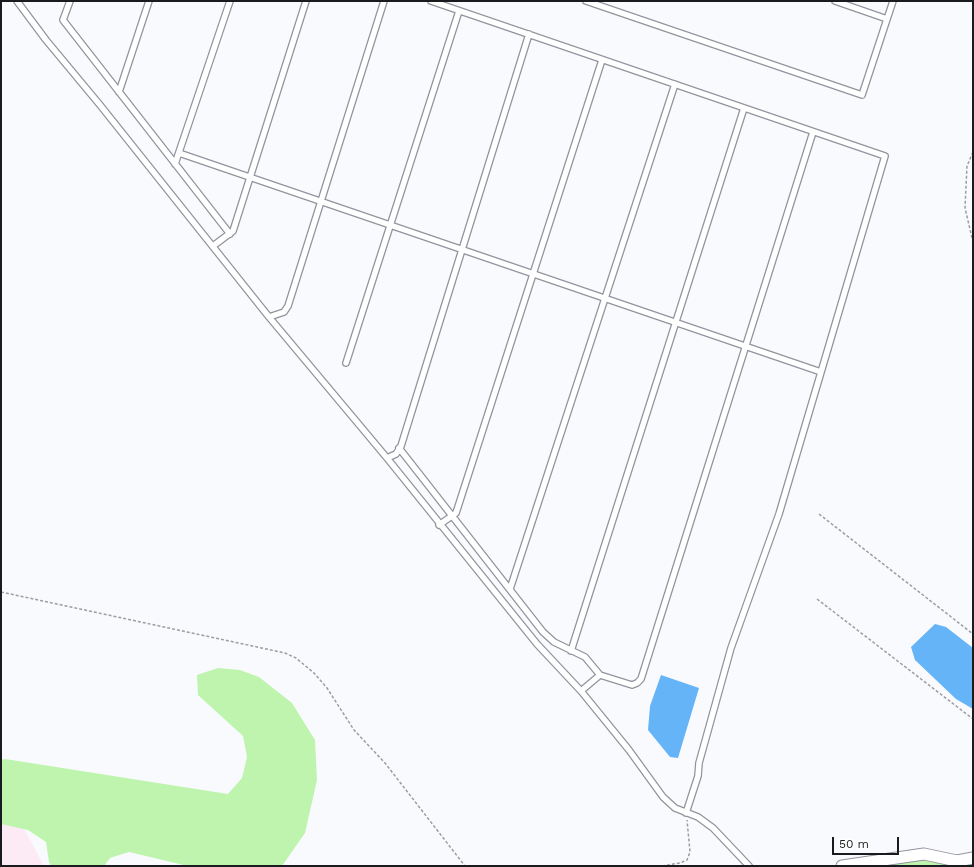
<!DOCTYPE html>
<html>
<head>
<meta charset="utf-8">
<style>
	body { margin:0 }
	#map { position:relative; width:974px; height:867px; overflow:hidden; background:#f9fafe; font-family:"Work Sans",sans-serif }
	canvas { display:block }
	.frame { position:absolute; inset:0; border:2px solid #1a1b1e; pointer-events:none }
	.scale { position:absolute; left:832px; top:837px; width:67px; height:18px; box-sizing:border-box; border:2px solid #1a1b1e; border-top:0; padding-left:5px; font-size:12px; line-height:14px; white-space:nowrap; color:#1a1b1e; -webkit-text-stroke:3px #fff; paint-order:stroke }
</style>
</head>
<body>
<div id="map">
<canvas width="974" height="867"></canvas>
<div class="frame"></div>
<div class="scale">50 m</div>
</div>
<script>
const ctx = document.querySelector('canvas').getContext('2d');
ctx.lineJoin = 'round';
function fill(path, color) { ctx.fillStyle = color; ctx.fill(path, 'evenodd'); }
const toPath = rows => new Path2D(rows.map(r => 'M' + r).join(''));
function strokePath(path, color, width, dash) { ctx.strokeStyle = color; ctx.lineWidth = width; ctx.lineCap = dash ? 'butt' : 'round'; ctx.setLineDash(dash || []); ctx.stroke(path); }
const industrial = toPath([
	[1,787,14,810,44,866,1,866]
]);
const green = toPath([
	[218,668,240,670,259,677,292,703,315,740,317,780,305,833,282,866,188,866,129,852,110,858,104,866,51,866,49,862,46,842,28,830,1,824,1,760,5,759,228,794,242,778,247,757,243,736,198,695,197,675],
	[924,858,947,862,948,866,878,866]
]);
const water = toPath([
	[935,624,946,627,973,648,973,709,956,699,915,660,911,647],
	[661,675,699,688,678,758,670,757,648,730,650,706]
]);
const path = toPath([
	[973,152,967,166,965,208,973,242],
	[819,514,973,634],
	[1,592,285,653,296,658,314,673,327,688,354,730,385,763,465,866],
	[817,599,973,719],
	[662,866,680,863,687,860,690,852,687,820]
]);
const service = toPath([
	[17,1,46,40,100,105,269,317,387,458,537,644,581,691,629,750,663,797,675,808,698,817,713,828,749,866],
	[70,1,63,20,230,234],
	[431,1,885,156,779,514,731,648,699,763,698,776,686,813],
	[586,1,862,95,893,1],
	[835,1,887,19],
	[119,92,149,1],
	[179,153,821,372],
	[175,164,230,1],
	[213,246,233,231,306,1],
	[269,317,284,312,288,306,384,1],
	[346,363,459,11],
	[399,448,543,632,554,642,585,657,600,675,632,685,637,683,641,679,813,132],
	[387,458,396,454,401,446,529,34],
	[439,525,456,513,602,60],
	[510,589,675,84],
	[571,651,744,108],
	[581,691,600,675]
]);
const minor = toPath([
	[842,866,924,854,957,861,973,858]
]);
fill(industrial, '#fceaf4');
fill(green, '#bef4ad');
fill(water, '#65b4f7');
strokePath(service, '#92949d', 8);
strokePath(minor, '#92949d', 13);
strokePath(path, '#9c9da1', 1.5, [3, 2]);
strokePath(service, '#fff', 5.5);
strokePath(minor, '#fff', 11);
</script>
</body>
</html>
